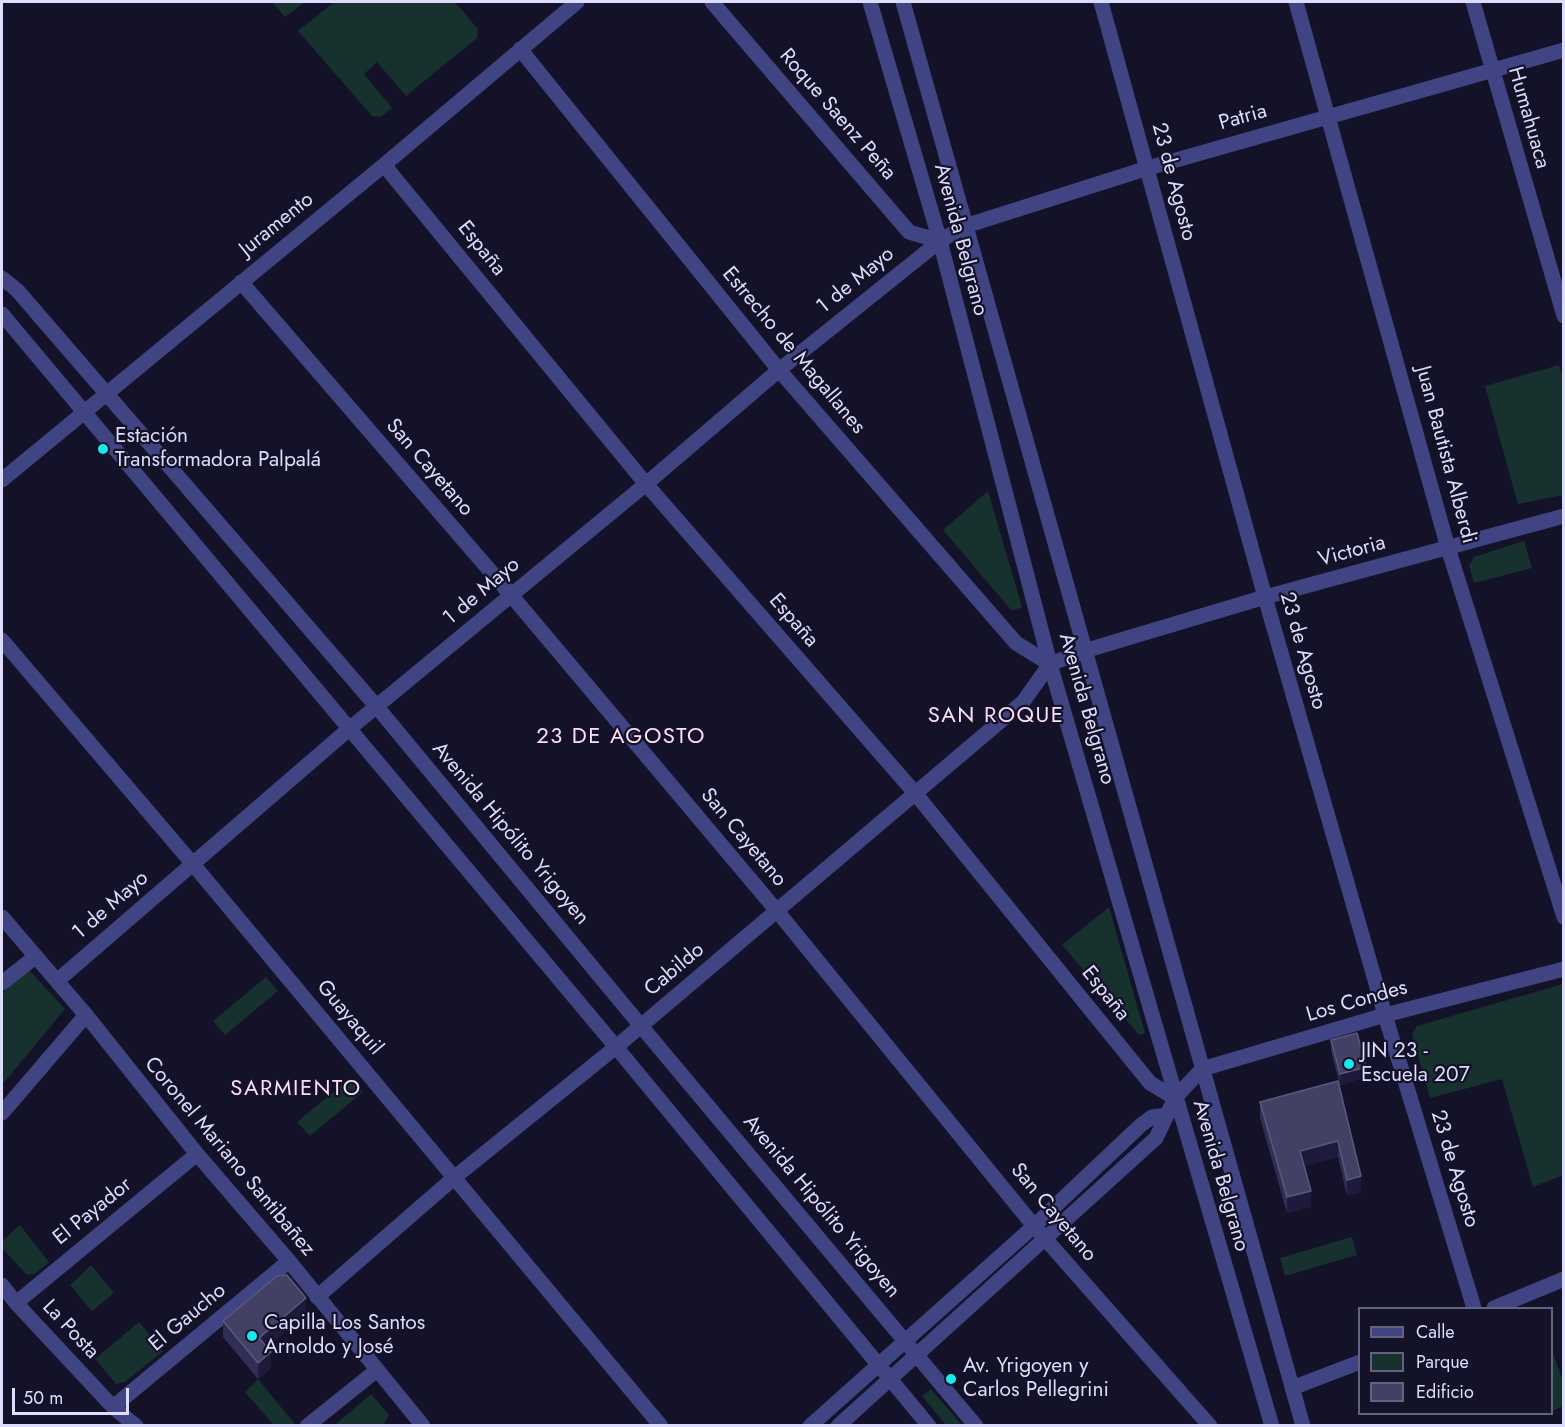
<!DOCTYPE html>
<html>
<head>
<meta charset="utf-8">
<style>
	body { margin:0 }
	#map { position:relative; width:1565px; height:1427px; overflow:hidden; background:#141228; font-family:Jost,sans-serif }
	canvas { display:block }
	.frame { position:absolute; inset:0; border:3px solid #dddcfc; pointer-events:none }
	.legend { position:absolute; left:1358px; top:1307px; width:195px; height:108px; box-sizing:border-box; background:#141228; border:2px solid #64637d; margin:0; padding:8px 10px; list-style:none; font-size:18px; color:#dddcfc }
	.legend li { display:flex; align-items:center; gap:12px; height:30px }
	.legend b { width:30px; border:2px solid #64637d }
	.scale { position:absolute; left:12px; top:1388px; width:117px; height:27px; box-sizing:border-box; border:3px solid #dddcfc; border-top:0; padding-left:8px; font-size:18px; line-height:21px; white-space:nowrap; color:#dddcfc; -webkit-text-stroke:4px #141228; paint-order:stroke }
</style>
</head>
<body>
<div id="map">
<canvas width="1565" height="1427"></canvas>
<div class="frame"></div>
<ul class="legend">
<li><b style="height:8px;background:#414483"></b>Calle</li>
<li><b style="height:16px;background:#16312e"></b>Parque</li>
<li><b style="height:16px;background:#434066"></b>Edificio</li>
</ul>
<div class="scale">50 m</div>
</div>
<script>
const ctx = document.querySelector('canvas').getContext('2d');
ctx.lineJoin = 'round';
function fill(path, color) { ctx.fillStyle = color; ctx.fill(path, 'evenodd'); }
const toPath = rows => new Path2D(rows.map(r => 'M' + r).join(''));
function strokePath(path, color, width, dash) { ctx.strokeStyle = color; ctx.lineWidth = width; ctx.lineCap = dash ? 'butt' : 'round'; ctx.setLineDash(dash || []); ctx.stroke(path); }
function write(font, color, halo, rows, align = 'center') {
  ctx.font = font + ' Jost,sans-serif'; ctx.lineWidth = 4.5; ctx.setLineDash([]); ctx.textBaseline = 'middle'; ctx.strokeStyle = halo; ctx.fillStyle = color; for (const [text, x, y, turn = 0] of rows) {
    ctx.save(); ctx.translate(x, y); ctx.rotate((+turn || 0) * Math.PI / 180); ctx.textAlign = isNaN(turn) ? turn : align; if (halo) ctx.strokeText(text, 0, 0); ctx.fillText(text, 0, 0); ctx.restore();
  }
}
const green = toPath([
	[276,2,305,2,285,17,273,3],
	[334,2,455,2,478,29,477,38,406,96,377,62,364,74,392,108,380,117,372,116,298,31],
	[1559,365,1564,382,1563,495,1518,504,1485,386],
	[988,491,1022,607,1012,611,943,530],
	[1524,541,1532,568,1474,583,1469,566,1474,557],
	[1109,907,1145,1033,1139,1035,1062,945],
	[29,970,65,1009,2,1085,2,993],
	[266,977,278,991,225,1035,213,1021],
	[1563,984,1563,1175,1533,1187,1502,1079,1430,1098,1412,1034,1417,1026],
	[351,1077,363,1092,310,1136,297,1122],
	[20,1225,49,1262,35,1274,26,1274,2,1248,2,1241],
	[1352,1237,1357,1255,1285,1276,1280,1258],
	[91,1265,114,1293,92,1311,70,1285],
	[139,1322,163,1351,125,1382,116,1384,95,1359],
	[1554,1356,1563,1381,1564,1406,1552,1411,1552,1357],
	[258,1379,294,1423,291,1425,274,1425,245,1392],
	[931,1389,962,1425,946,1425,922,1396],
	[371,1394,389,1415,383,1425,335,1425]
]);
const minor = toPath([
	[712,2,909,232,940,241],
	[870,2,940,241,1050,664,1272,1426],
	[903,2,1303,1426],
	[1101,2,1265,597,1385,1015,1474,1308],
	[1296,2,1448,548,1564,917],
	[1473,2,1564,316],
	[520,49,779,370,1016,643,1050,664],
	[384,165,646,484,915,793,1150,1083,1175,1098],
	[2,278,17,290,377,707,641,1026,976,1426],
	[241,282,511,595,777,911,1034,1226,1210,1426],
	[2,314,616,1047,929,1426],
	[2,480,384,165,577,2],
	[2,640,192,863,661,1426],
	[1050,664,1084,651,1265,597,1564,516],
	[2,917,86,1015,197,1154,289,1261,423,1426],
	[57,981,349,729,646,484,779,370,940,241,965,226,1148,168,1564,50],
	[2,983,35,957],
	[2,1113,86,1015],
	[2,1285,16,1303,113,1407,136,1426],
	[317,1297,455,1177,616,1047,1023,702,1050,664],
	[16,1303,197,1154],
	[1494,1308,1564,1279],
	[1292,1388,1360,1362],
	[113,1407,289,1261],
	[307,1426,377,1370],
	[810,1426,1034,1226,1141,1125,1152,1117,1167,1115],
	[838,1426,1156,1138,1175,1098,1202,1069,1385,1015,1564,969]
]);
const wall = toPath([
	[1331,1040,1366,1077,1340,1085,1331,1051],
	[1338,1081,1361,1192,1347,1196,1338,1157,1304,1166,1311,1207,1287,1213,1260,1118,1260,1102],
	[306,1315,267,1347,271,1368,258,1379,223,1337,223,1321]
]);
const shadedWall = toPath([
	[1366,1067,1366,1077,1340,1085,1340,1074],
	[1338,1141,1338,1157,1300,1167,1300,1151],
	[1361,1176,1361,1192,1347,1196,1347,1180],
	[1311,1191,1311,1207,1287,1213,1287,1197],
	[306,1298,306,1315,259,1354,259,1338],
	[271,1352,271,1368,258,1379,258,1363]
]);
const building = toPath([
	[1357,1033,1366,1067,1340,1074,1331,1040,1357,1033],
	[1338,1081,1361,1176,1347,1180,1338,1141,1300,1151,1311,1191,1287,1197,1260,1102,1338,1081],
	[287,1275,306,1298,259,1338,271,1352,258,1363,223,1321,277,1276,287,1275]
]);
const markers = [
	[103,449,6,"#17eaed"],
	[1349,1064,6,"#17eaed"],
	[252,1336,6,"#17eaed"],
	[951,1379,6,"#17eaed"]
];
const streetNames = [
	["Roque Saenz Peña",837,115,49],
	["Patria",1243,118,-16],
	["Humahuaca",1528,118,74],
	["23 de Agosto",1173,182,75],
	["Juramento",277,225,-39],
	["Avenida Belgrano",960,240,75],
	["España",481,249,51],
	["1 de Mayo",856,281,-39],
	["Estrecho de Magallanes",793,351,50],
	["Juan Bautista Alberdi",1445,455,75],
	["San Cayetano",429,468,49],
	["Victoria",1352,552,-15],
	["1 de Mayo",482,592,-40],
	["España",793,621,49],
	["23 de Agosto",1302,651,74],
	["Avenida Belgrano",1086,709,74],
	["Avenida Hipólito Yrigoyen",510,834,50],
	["San Cayetano",743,838,50],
	["1 de Mayo",111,906,-41],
	["Cabildo",675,970,-40],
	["España",1105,994,51],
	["Los Condes",1357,1002,-16],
	["Guayaquil",349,1018,50],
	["Coronel Mariano Santibañez",229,1157,50],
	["23 de Agosto",1454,1169,73],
	["Avenida Belgrano",1220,1176,74],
	["Avenida Hipólito Yrigoyen",821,1207,50],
	["El Payador",93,1212,-39],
	["San Cayetano",1053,1213,50],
	["El Gaucho",188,1318,-40],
	["La Posta",70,1330,47]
];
const poiNames = [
	["Estación",115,437],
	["Transformadora Palpalá",115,461],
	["JIN 23 -",1361,1052],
	["Escuela 207",1361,1076],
	["Capilla Los Santos",264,1324],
	["Arnoldo y José",264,1348],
	["Av. Yrigoyen y",963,1367],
	["Carlos Pellegrini",963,1391]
];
const neighbourhoodNames = [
	["SAN ROQUE",996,717],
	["23 DE AGOSTO",621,738],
	["SARMIENTO",296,1090]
];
fill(green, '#16312e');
strokePath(minor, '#414483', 15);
fill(wall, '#312d54');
fill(shadedWall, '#1e1a3b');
fill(building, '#434066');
strokePath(building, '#5c587d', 1.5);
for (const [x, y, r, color] of markers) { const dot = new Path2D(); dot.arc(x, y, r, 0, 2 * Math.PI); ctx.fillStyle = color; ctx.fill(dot); strokePath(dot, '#141228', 2); }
write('21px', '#dddcfc', '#141228', streetNames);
write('21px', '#dddcfc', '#141228', poiNames, 'left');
ctx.letterSpacing = '1.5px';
write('22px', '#fcdef4', '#141228', neighbourhoodNames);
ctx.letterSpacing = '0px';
</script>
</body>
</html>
